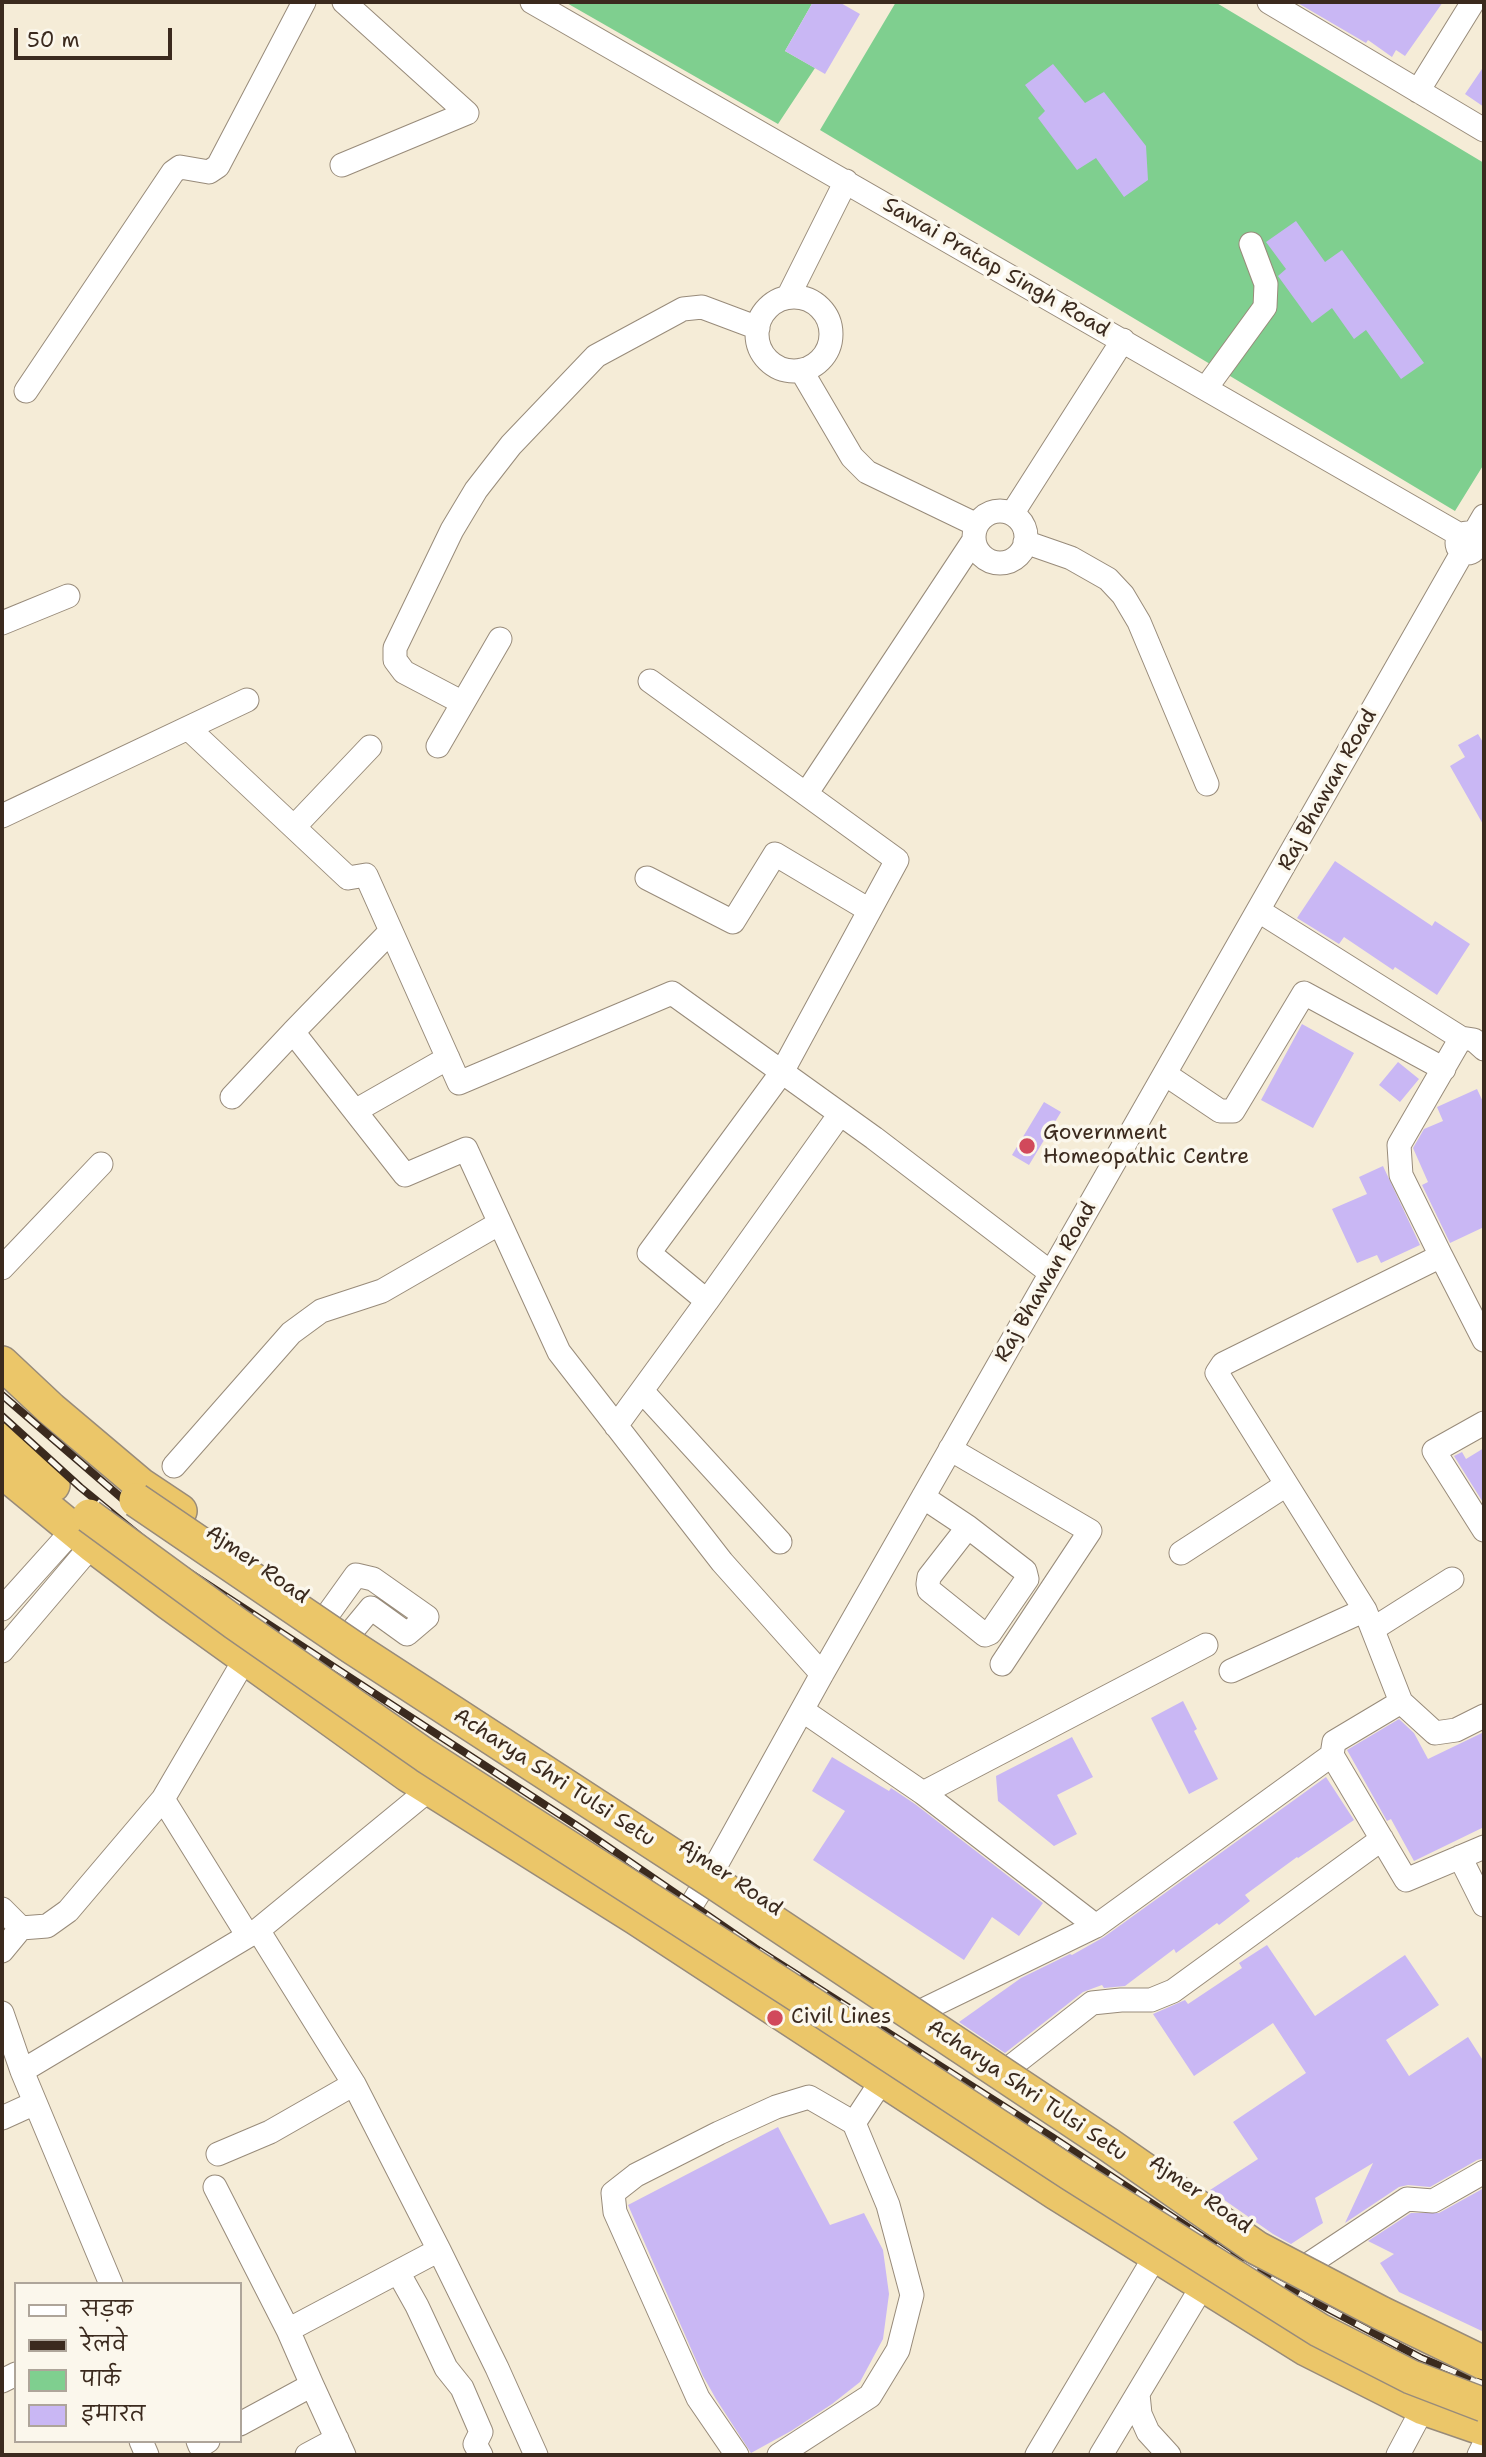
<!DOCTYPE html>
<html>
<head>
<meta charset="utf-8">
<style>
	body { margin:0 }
	#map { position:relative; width:1486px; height:2457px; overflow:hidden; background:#f5ecd7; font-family:"Shantell Sans","Playpen Sans Deva",sans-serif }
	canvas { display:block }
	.frame { position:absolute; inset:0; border:4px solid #3b2a1e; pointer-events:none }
	.legend { position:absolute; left:14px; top:2282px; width:228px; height:161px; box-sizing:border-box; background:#fbf7ec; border:2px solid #aea59a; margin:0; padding:9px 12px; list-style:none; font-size:21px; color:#3b2a1e }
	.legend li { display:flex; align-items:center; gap:14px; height:35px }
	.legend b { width:35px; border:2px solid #aea59a }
	.scale { position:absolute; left:14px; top:28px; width:158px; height:32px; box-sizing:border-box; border:4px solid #3b2a1e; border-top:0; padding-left:9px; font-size:21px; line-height:24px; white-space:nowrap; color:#3b2a1e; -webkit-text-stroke:5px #fbf7ec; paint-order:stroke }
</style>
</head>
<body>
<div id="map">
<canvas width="1486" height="2457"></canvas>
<div class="frame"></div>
<ul class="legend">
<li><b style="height:9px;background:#fff"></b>सड़क</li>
<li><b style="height:9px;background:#3b2a1e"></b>रेलवे</li>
<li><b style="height:19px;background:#7fcf8f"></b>पार्क</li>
<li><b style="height:19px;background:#c9b7f4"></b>इमारत</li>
</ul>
<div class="scale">50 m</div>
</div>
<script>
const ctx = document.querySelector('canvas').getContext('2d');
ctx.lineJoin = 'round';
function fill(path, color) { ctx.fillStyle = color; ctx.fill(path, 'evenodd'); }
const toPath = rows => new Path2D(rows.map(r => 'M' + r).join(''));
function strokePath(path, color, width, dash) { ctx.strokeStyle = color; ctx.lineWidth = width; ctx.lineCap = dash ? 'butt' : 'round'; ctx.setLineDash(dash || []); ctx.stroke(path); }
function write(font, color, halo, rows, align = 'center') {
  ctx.font = font + ' "Shantell Sans",sans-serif'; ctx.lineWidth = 7; ctx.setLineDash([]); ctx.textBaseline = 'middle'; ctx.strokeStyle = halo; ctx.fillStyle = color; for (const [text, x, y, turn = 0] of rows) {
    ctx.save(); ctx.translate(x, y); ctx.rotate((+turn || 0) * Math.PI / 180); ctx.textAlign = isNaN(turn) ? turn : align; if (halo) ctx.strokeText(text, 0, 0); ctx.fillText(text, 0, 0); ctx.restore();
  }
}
const green = toPath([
	[565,2,813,2,785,51,815,68,778,124],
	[896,2,1215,2,1484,163,1484,464,1455,511,820,130]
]);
const building = toPath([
	[813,2,839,2,860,14,825,74,785,51],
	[1296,2,1443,2,1405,56,1396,50,1392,57,1368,40,1366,43],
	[1053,64,1085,103,1104,92,1146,146,1148,180,1124,197,1096,158,1077,170,1038,118,1045,111,1025,85],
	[1484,66,1484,107,1465,94],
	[1296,221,1325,262,1342,250,1424,363,1401,379,1366,330,1354,339,1332,308,1312,323,1278,276,1286,269,1266,242],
	[1478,734,1484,744,1484,826,1450,766,1465,757,1458,745],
	[1335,861,1432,926,1435,921,1470,944,1437,995,1395,967,1393,970,1344,937,1339,944,1297,918],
	[1302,1024,1354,1053,1313,1128,1261,1100],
	[1398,1062,1419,1079,1400,1102,1379,1085],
	[1477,1089,1484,1104,1484,1227,1450,1243,1422,1185,1428,1182,1413,1148,1424,1129,1443,1121,1437,1107],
	[1044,1102,1061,1112,1029,1165,1012,1155],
	[1383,1166,1420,1245,1381,1263,1377,1255,1357,1263,1332,1209,1367,1194,1359,1177],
	[1484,1448,1484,1504,1454,1456,1462,1452,1466,1459],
	[1183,1701,1197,1729,1194,1731,1218,1779,1189,1794,1151,1718],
	[1399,1719,1414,1733,1428,1759,1484,1732,1484,1827,1414,1861,1391,1819,1387,1821,1347,1750],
	[1072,1737,1093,1777,1057,1795,1077,1834,1054,1846,998,1801,996,1776],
	[832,1757,889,1791,891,1788,915,1804,1043,1903,1019,1936,992,1917,964,1960,813,1860,845,1811,812,1791],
	[1326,1777,1354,1820,1298,1858,1297,1857,1245,1895,1250,1901,1219,1925,1217,1923,1176,1953,1174,1949,1125,1986,1104,1988,1102,1985,1083,1992,1005,2053,959,2022,1021,1978,1070,1954,1072,1955,1104,1937],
	[1267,1945,1315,2016,1405,1955,1439,2005,1386,2040,1409,2076,1468,2037,1484,2062,1484,2158,1477,2160,1430,2187,1408,2185,1399,2187,1345,2223,1373,2163,1315,2198,1323,2223,1291,2244,1273,2234,1210,2190,1258,2159,1233,2122,1306,2073,1273,2023,1194,2076,1153,2014,1185,2000,1188,2004,1242,1968,1239,1963],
	[778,2127,830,2225,864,2213,883,2250,889,2294,883,2339,860,2382,832,2404,791,2431,751,2453,716,2399,703,2376,628,2205],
	[1484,2188,1484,2332,1399,2292,1380,2263,1394,2254,1368,2241,1411,2213,1439,2213]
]);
const minor = toPath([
	[532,2,1460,535],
	[1269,2,1484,130],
	[1418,91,1473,2],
	[342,165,467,113,344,2],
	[788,297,846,181],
	'757 334a37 37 0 1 1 74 0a37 37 0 1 1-74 0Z',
	[801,370,852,457,867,472,977,525],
	[1206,388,1265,307,1266,284,1251,244],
	[26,391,173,172,180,167,209,172,218,166,304,2],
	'974 537a26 26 0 1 1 52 0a26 26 0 1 1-52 0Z',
	[1012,514,1123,340],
	'1457 543a10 10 0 1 1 20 0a10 10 0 1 1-20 0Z',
	[1473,535,1484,516],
	[1025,542,1071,558,1108,579,1123,595,1139,622,1207,784],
	[2,623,68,596],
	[650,681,897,860,782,1072,649,1253,707,1301,840,1114],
	[463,703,404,672,395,660,395,648,452,530,476,490,511,445,596,356,683,309,702,307,758,328],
	[188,728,348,878,366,875,459,1083,672,993,874,1138,1051,1273],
	[438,746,500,639],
	[806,794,974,540],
	[2,816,247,700],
	[294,827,370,747],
	[647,878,733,922,775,854,869,910],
	[1259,911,1461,1038],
	[293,1032,391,931],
	[1165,1074,1220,1111,1233,1111,1304,993,1444,1069],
	[232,1097,293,1032,405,1175,466,1149,559,1352,722,1562,822,1674],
	[355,1111,448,1058],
	[1441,1256,1484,1340],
	[2,1268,101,1164],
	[642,1391,780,1542],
	[1484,1423,1434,1451,1484,1530],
	[616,1426,707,1301],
	[950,1449,1090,1531,1002,1664],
	[174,1466,291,1333,321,1311,382,1291,500,1223],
	[923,1497,968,1527,1025,1571,1027,1579,990,1633,985,1635,929,1590,928,1584,929,1577,968,1527],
	[1181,1553,1286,1485],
	[2,1609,73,1530],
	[328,1614,356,1575,373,1579,427,1617,407,1634,371,1608,352,1631],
	[1373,1629,1452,1579],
	[2,1651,92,1545],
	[245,1659,163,1799,248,1936],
	[1231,1671,1365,1610],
	[1401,1702,1435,1733,1456,1730,1484,1716],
	[802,1710,923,1793,1096,1926],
	[1332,1755,1334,1742,1401,1702,1365,1610,1217,1373,1223,1364,1441,1256,1401,1175,1399,1145,1461,1038,1474,1040,1484,1049],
	[923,1793,1206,1645],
	[1460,1857,1484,1905],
	[2,1909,21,1928,47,1926,68,1911,163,1799],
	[258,1930,354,2084,439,2250,497,2368,536,2455],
	[674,1933,715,1867,822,1674,1462,553],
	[2,1951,21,1928],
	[921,2011,1096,1926,1332,1755,1406,1880,1484,1847],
	[2,2013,22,2071],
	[1009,2068,1092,2003,1121,2000,1151,2000,1173,1991,1382,1839],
	[2,2118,35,2103],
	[854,2123,883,2079],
	[218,2154,270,2132,354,2084],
	[215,2187,288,2330],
	[1309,2264,1407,2199,1433,2201,1484,2172],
	[398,2272,417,2306,446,2368,462,2388,481,2432,475,2444,481,2455],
	[111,2284,22,2071,258,1930,420,1797,427,1786],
	[2,2381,16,2374],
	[312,2385,344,2455],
	[1138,2394,1140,2414,1148,2432,1169,2455],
	[240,2424,312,2385,288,2330,439,2250],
	[141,2441,147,2455],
	[198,2441,200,2446,208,2441],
	[307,2455,337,2439],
	[737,2455,698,2398,615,2212,613,2193,636,2175,719,2133,776,2107,809,2097,854,2123,888,2205,912,2295,898,2350,870,2396,779,2455],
	[1037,2455,1156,2255],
	[1101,2455,1203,2285],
	[1398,2455,1423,2408],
	[1479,2455,1484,2445]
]);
const highway = toPath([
	[2,1363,51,1409,141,1485,180,1511],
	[2,1440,53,1485],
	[2,1471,92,1545,169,1603,408,1775,636,1918,1056,2193,1306,2349,1423,2408,1484,2429]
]);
const rail = toPath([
	[2,1395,168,1538,298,1626,870,1999,1253,2254,1426,2346,1484,2372],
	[2,1416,80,1487,164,1556,582,1829,755,1948,1052,2137,1242,2263,1421,2358,1484,2384]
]);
const highwayBridge = toPath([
	[136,1500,352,1647,715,1883,1109,2145,1257,2248,1381,2313,1484,2363],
	[89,1516,235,1623,426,1756,801,1997,1071,2174,1319,2330,1411,2377,1484,2405]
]);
const markers = [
	[1027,1146,9,"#d1495b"],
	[775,2018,9,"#d1495b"]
];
const streetNames = [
	["Sawai Pratap Singh Road",996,268,30],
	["Raj Bhawan Road",1328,790,-61],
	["Raj Bhawan Road",1046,1282,-60],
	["Ajmer Road",257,1565,35],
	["Acharya Shri Tulsi Setu",554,1778,33],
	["Ajmer Road",730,1878,34],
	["Acharya Shri Tulsi Setu",1027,2091,34],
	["Ajmer Road",1200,2195,35]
];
const poiNames = [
	["Government",1043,1134],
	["Homeopathic Centre",1043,1158],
	["Civil Lines",791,2018]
];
fill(green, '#7fcf8f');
fill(building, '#c9b7f4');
strokePath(minor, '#988b7a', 25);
strokePath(highway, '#988b7a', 36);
strokePath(minor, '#fff', 23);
strokePath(highway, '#ebc669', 33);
strokePath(rail, '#3b2a1e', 8);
strokePath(rail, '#fbf7ec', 5, [16]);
strokePath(highwayBridge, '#988b7a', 36, []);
strokePath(highwayBridge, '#ebc669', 33);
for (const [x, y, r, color] of markers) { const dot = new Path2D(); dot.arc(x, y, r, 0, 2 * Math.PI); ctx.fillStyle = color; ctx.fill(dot); strokePath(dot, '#fbf7ec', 2.5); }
write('21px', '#3b2a1e', '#fbf7ec', streetNames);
write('21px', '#3b2a1e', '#fbf7ec', poiNames, 'left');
</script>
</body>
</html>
